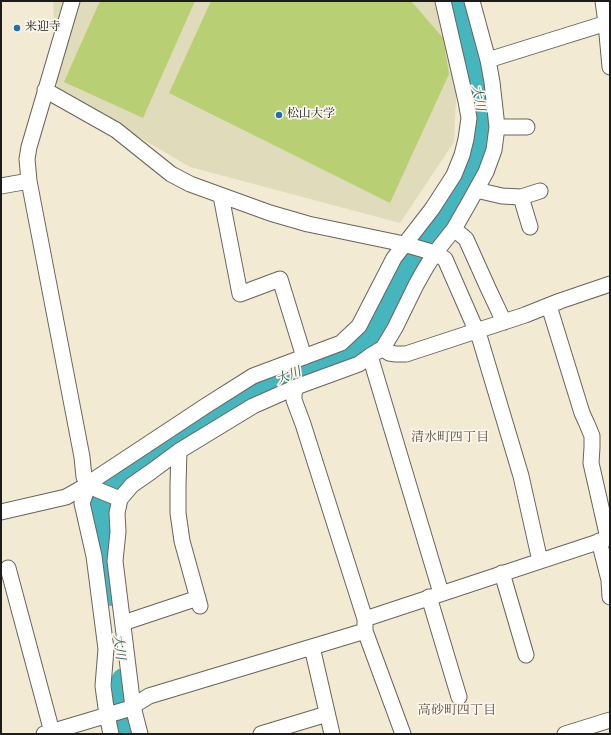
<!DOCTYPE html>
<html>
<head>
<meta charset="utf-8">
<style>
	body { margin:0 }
	#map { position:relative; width:611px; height:735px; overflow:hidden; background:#f3ead3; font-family:"IM FELL English",serif }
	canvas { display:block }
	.frame { position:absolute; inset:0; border:2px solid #1c1c1c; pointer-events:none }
</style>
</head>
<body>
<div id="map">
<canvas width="611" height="735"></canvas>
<div class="frame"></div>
</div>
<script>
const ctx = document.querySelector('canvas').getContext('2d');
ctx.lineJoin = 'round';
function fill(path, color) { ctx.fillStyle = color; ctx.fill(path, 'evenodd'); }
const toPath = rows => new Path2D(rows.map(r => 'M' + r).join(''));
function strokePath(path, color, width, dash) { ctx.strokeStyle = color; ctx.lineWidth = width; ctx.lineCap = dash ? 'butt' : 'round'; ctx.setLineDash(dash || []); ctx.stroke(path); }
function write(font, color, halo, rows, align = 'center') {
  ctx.font = font + ' "IM FELL English","Noto Serif JP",serif'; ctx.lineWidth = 3.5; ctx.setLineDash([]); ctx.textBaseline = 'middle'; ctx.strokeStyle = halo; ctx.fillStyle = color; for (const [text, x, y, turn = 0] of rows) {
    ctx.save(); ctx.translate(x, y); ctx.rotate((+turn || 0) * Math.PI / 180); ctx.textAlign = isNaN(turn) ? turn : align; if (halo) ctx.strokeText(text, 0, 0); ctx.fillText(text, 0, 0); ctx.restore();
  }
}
const built = toPath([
	[53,1,436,1,457,79,454,142,400,223,190,167,57,89]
]);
const green = toPath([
	[100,1,195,1,143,118,64,82],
	[211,1,411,1,443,38,449,74,390,203,169,93]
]);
const river = toPath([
	[112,593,103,529,102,512,105,498,116,484,257,392,283,379,352,354,372,333,392,293,438,225,471,164,482,113,457,1],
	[124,681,126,702,129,734]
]);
const minor = toPath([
	[72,1,29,147,27,159,29,181,82,457,84,477,89,484,98,490,120,499],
	[603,1,606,23,610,67],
	[488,60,610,22],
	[45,90,116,130,171,174,190,184,270,213,308,224,404,244,435,253,445,259,480,339,521,476,540,561],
	[497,127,527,127],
	[1,186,29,181],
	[476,190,502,196,521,197,540,191],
	[221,196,240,294,280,279,304,357],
	[521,197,530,227],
	[454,229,466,239,488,288,504,322],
	[549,306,582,413,587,424,592,436,592,447,591,463,608,538],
	[383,348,395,328,416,285,425,269,435,253,454,229,470,201,486,172,494,150,497,127,492,82,488,60,472,1],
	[370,356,441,593],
	[296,387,294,394,294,400,303,424,365,619,365,631,403,734],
	[179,451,178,485,178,513,182,541,200,606],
	[89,484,82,503,94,556,106,649,103,686,107,715,111,734],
	[1,512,66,497,89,484,95,479,207,405,253,376,341,343,359,326,394,258,432,209,454,175,462,155,466,139,469,118,466,101,443,1],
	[599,541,609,580,610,597],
	[8,568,52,732],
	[502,573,526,655],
	[429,597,459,697],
	[365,619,610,538],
	[123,623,198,598],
	[312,647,332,734],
	[44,734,128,709,149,696,365,631],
	[140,734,133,707,115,561,118,532,117,513,120,499,132,485,152,471,179,451,253,406,296,387,359,364,370,356,383,348,389,353,396,354,406,354,525,315,560,301,610,284],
	[261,734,327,714],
	[565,734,610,720]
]);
const markers = [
	[17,28,4,"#1f6fb2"],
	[279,115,4,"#1f6fb2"]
];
const poiNames = [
	["来迎寺",25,28],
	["松山大学",287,115]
];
const waterNames = [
	["大川",477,98,80],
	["大川",289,377,-22],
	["大川",118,647,83]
];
const neighbourhoodNames = [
	["清水町四丁目",450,438],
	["高砂町四丁目",457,711]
];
fill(built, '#e0dcbb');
fill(green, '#b8cf74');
strokePath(river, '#46b6be', 26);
strokePath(minor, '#67645c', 17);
strokePath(minor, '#fff', 15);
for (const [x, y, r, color] of markers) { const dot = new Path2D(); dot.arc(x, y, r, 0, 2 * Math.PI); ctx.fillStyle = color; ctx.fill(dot); strokePath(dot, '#fbf7ec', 1.5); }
write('12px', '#1c1c1c', '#fbf7ec', poiNames, 'left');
write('italic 13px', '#2d5a5d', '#fbf7ec', waterNames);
write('13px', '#5c5044', '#fbf7ec', neighbourhoodNames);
</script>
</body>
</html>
